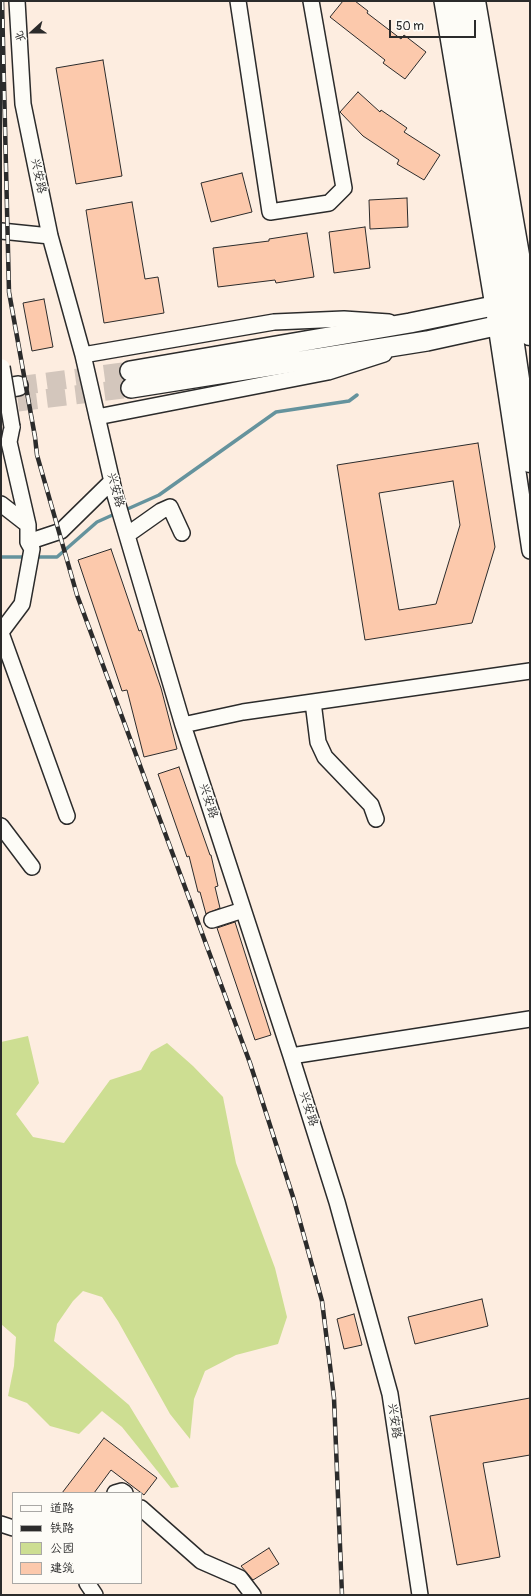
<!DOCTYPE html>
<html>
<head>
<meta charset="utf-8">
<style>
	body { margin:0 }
	#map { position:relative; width:531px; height:1596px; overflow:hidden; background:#fdede0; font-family:Pangolin,"LXGW WenKai TC",sans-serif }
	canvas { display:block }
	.frame { position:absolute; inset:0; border:2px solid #2b2b2b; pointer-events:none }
	.legend { position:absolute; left:12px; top:1492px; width:130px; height:92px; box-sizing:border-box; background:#fdfcf7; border:1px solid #a9a8a5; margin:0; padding:5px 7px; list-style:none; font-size:12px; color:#2b2b2b }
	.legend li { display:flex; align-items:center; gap:8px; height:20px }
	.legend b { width:20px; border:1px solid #a9a8a5 }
	.north { position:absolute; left:12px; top:12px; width:40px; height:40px; -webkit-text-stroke:3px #fdfcf7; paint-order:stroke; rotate:249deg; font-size:11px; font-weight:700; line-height:16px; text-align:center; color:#2b2b2b }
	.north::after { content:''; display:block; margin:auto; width:14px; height:18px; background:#2b2b2b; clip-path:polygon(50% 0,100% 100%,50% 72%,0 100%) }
	.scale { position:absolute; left:389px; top:20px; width:87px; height:18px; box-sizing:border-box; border:2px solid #2b2b2b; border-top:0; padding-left:5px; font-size:12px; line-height:14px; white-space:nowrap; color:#2b2b2b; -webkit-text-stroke:3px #fdfcf7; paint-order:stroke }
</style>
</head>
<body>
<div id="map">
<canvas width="531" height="1596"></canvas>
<div class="frame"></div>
<ul class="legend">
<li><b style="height:5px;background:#fdfcf7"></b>道路</li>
<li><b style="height:5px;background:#2b2b2b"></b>铁路</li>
<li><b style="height:11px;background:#cdde92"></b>公园</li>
<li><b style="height:11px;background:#fcc9ac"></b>建筑</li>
</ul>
<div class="north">北</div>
<div class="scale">50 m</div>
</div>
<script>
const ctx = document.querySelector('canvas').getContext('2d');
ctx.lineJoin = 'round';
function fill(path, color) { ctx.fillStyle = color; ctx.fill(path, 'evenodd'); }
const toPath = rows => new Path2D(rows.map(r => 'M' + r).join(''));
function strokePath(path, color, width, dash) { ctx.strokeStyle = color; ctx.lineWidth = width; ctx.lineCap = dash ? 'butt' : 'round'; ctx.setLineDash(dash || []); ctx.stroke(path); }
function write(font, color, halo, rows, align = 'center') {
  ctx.font = font + ' Pangolin,"LXGW WenKai TC",sans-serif'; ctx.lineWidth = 3; ctx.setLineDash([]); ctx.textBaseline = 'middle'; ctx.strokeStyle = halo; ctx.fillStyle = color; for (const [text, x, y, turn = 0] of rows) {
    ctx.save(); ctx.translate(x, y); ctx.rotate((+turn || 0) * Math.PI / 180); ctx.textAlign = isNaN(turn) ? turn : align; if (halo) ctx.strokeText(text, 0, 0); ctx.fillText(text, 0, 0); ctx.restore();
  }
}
const green = toPath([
	[28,1036,39,1083,16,1114,33,1137,64,1143,110,1080,141,1070,151,1052,167,1043,193,1066,223,1097,236,1163,275,1268,287,1317,278,1344,236,1355,205,1371,194,1399,190,1439,170,1414,118,1321,102,1297,83,1291,73,1301,57,1324,54,1341,129,1405,179,1487,171,1488,122,1427,102,1411,79,1434,50,1426,27,1403,8,1396,14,1366,16,1337,1,1324,1,1042]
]);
const stream = toPath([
	[123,511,159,495,276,412,349,401,357,395],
	[1,557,26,557],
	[34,557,57,557,97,522,117,513]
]);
const building = toPath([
	[343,1,355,1,368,11,367,13,401,39,404,35,426,52,405,79,383,63,385,60,330,17,343,1],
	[103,60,122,176,76,184,56,68,103,60],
	[358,92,380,112,381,110,407,128,404,132,440,155,424,180,397,164,399,160,363,136,340,112,358,92],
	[242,173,252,212,211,222,201,183,242,173],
	[407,198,408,227,370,229,369,200,407,198],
	[132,202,145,279,158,277,164,313,104,323,86,210,132,202],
	[365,227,370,268,334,273,329,232,365,227],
	[307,233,314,277,276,283,275,280,218,287,213,248,269,241,269,239,307,233],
	[44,299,53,347,32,351,23,303,44,299],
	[478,443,495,547,472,623,365,640,337,465,478,443],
	[453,481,460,525,436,604,399,610,379,493,453,481],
	[111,549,139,631,141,630,161,688,177,749,144,757,127,690,122,691,78,560,111,549],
	[179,767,210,855,211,855,218,886,215,887,220,908,206,914,200,892,198,892,189,856,187,857,158,774,179,767],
	[235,922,271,1035,255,1040,217,928,235,922],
	[482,1299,488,1326,415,1344,408,1317,482,1299],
	[354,1314,362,1345,344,1349,337,1319,354,1314],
	[530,1398,530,1455,483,1463,500,1557,457,1565,430,1416,530,1398],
	[104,1438,157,1478,144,1495,111,1470,94,1493,62,1493,104,1438],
	[269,1548,279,1564,253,1580,241,1566,269,1548]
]);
const majorTunnel = toPath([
	[18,386,130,371],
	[18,402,131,388]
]);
const minor = toPath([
	[17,1,23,104,50,236,83,355,115,495,183,725,291,1056,337,1202,390,1394,420,1595],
	[238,1,270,212,329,203,344,188,311,1],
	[442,1,493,306,530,551],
	[1,231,50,236],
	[83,355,274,322,344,319,389,322],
	[97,417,328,372,384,354],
	[1,504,28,525],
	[127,535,161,511,170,507,182,533],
	[28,542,61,531,112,481],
	[1,632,22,604,32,549,28,542,28,525,9,442,12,427],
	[1,633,67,816],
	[313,702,318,742,325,757,371,805,376,819],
	[183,725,243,712,530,671],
	[1,826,32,867],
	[212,920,243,910],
	[291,1056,530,1019],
	[115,1493,122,1491,125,1493],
	[141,1508,201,1561,240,1578,253,1595],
	[1,1524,13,1528],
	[87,1583,95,1595]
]);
const major = toPath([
	[130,371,410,323,493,306,520,302],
	[131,388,427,341,509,323,525,322],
	[1,389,18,386]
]);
const highway = toPath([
	[455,1,507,304,530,461],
	[474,1,526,301,530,334]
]);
const rail = toPath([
	[2,1,9,292,35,437,37,455,77,595,250,1063,294,1200,322,1301,334,1398,342,1595]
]);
const minorBridge = toPath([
	[2,367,12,427]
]);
const streetNames = [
	["兴安路",38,176,78],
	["兴安路",115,490,75],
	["兴安路",208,801,72],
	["兴安路",308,1109,72],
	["兴安路",394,1421,82]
];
fill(green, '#cdde92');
strokePath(stream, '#65939d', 3.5);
fill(building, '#fcc9ac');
strokePath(building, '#2b2b2b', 1);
strokePath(majorTunnel, '#d3c6bc', 19, [19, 10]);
strokePath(minor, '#2b2b2b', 18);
strokePath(major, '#2b2b2b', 22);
strokePath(highway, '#2b2b2b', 25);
strokePath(minor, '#fdfcf7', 15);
strokePath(major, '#fdfcf7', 19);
strokePath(highway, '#fdfcf7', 22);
strokePath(rail, '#2b2b2b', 4.5);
strokePath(rail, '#fdfcf7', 3, [9]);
strokePath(minorBridge, '#2b2b2b', 18, []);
strokePath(minorBridge, '#fdfcf7', 15);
write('12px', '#2b2b2b', '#fdfcf7', streetNames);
</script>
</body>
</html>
